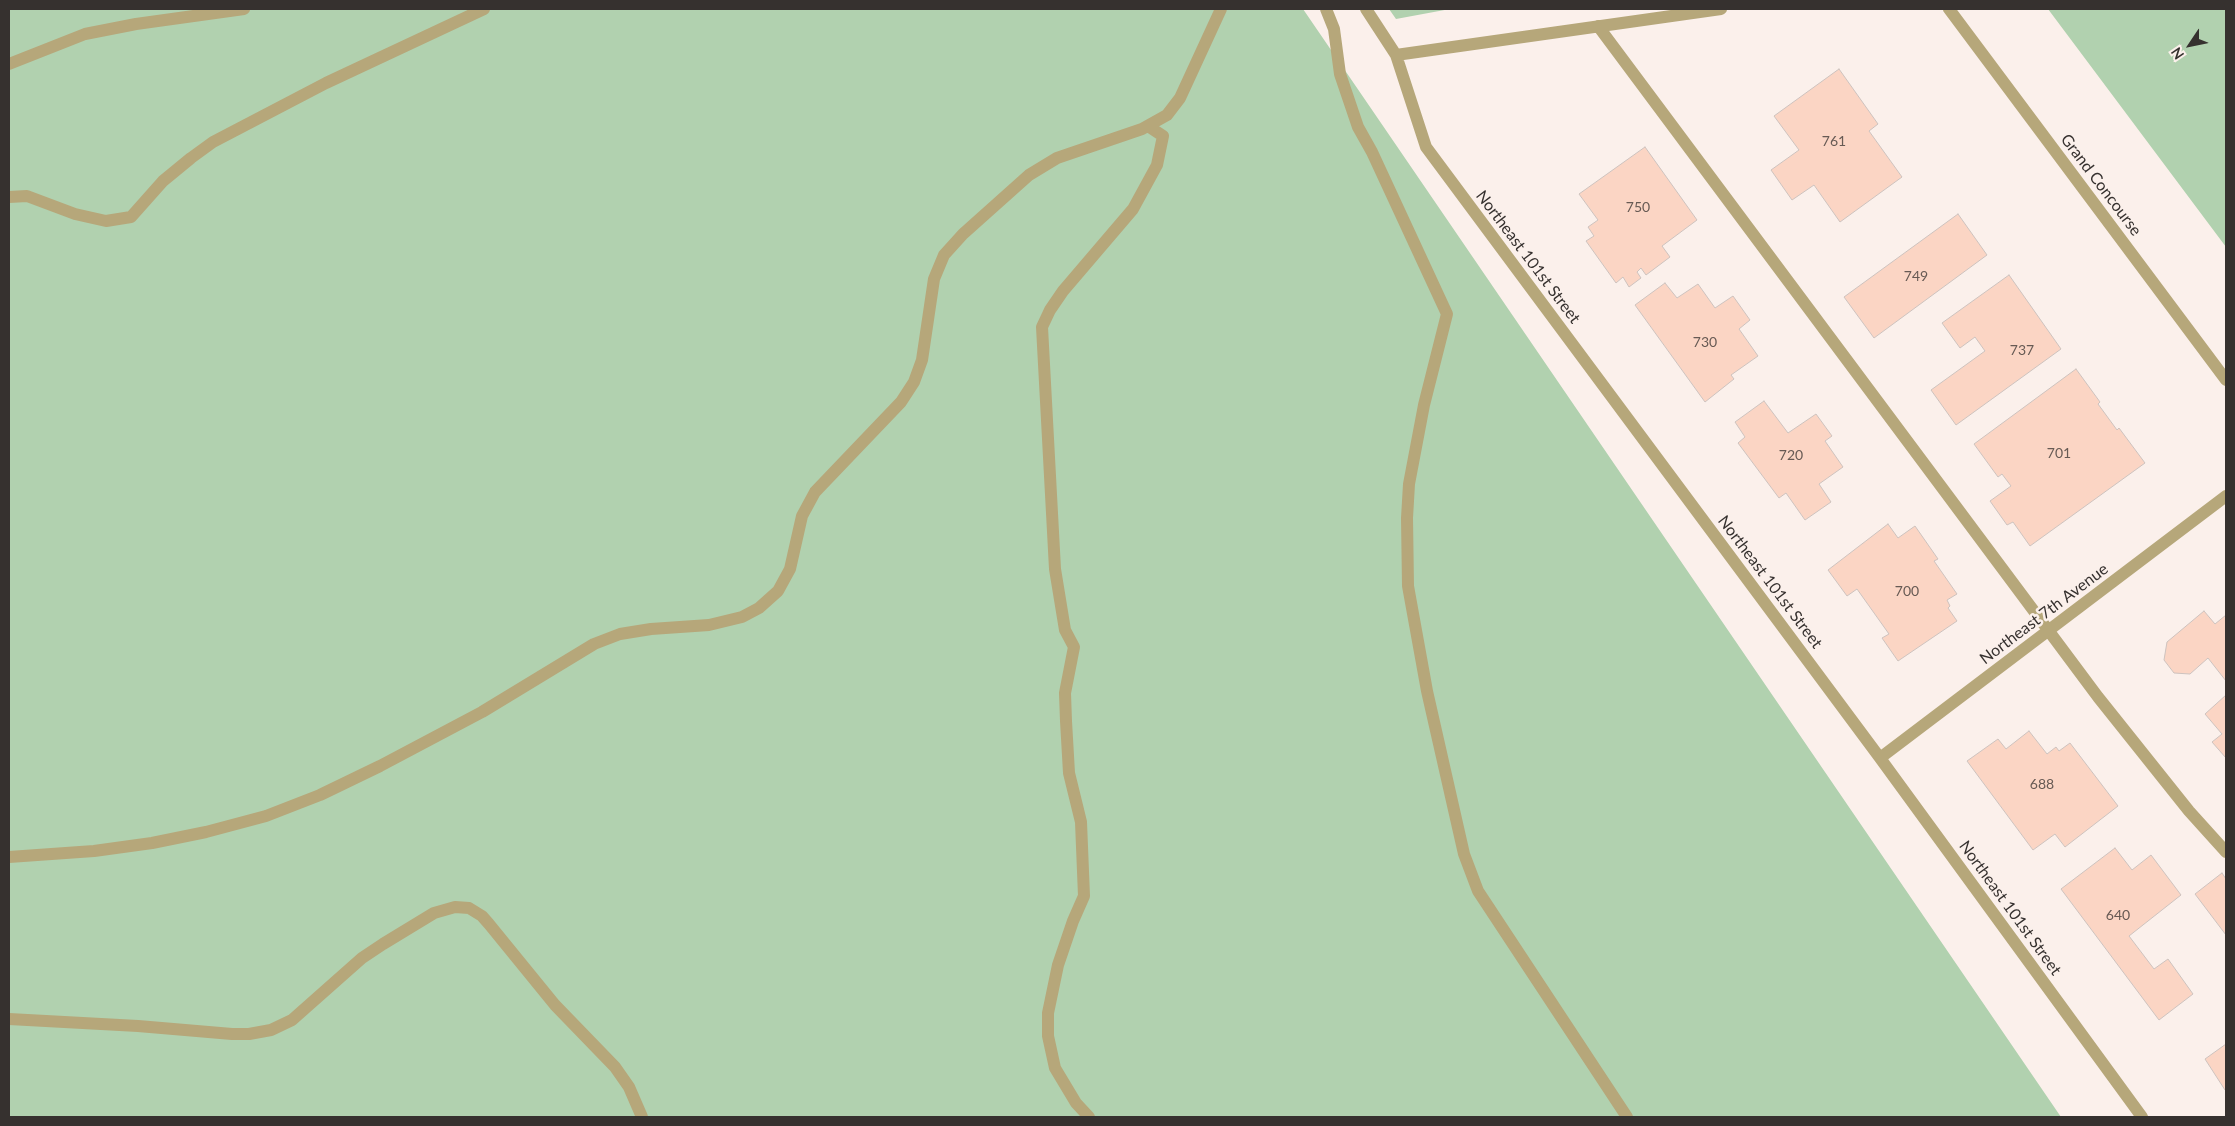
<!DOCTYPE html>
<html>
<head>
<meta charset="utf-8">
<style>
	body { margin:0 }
	#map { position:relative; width:2235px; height:1126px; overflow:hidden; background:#fbf0eb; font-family:Lato,sans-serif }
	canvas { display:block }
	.frame { position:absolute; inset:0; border:10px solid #36312f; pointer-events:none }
	.north { position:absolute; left:2165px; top:20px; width:50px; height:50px; -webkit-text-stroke:4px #fbf0eb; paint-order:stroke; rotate:236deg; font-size:14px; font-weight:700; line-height:20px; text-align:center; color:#36312f }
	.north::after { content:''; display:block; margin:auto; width:18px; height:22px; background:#36312f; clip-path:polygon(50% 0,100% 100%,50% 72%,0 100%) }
</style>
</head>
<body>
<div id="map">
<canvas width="2235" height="1126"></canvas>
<div class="frame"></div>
<div class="north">N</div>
</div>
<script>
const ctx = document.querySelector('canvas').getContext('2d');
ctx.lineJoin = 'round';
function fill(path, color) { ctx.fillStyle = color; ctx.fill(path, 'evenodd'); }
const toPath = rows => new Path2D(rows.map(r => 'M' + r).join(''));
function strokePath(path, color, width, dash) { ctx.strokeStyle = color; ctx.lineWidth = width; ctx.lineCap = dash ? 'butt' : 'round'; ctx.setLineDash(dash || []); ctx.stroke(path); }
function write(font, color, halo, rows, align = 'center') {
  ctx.font = font + ' Lato,sans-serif'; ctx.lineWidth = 5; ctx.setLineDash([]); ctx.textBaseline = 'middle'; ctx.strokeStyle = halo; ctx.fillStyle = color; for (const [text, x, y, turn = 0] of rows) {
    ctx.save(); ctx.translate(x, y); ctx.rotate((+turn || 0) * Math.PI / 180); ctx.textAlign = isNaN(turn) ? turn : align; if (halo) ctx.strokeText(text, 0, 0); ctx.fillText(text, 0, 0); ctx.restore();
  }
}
const green = toPath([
	[9,9,1303,9,2061,1117,9,1117],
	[1389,9,1450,9,1396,19],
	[2048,9,2226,9,2226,247]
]);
const building = toPath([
	[1839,69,1878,124,1869,131,1902,177,1840,222,1814,185,1792,200,1771,170,1799,150,1774,116,1839,69],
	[1645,147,1697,220,1662,246,1670,257,1646,275,1641,268,1637,272,1641,278,1629,287,1623,277,1616,283,1586,241,1594,236,1588,227,1598,220,1579,194,1645,147],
	[1958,214,1987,255,1874,338,1844,297,1958,214],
	[2009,275,2061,349,1956,425,1931,390,1985,351,1975,337,1960,348,1942,323,2009,275],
	[1665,283,1677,298,1698,284,1715,308,1733,296,1750,320,1739,329,1758,356,1731,375,1734,379,1705,402,1635,305,1665,283],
	[2076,369,2100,402,2098,404,2117,430,2119,428,2145,463,2030,546,2013,522,2007,525,1990,501,2011,486,2002,474,1998,477,1974,444,2076,369],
	[1764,401,1788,433,1816,414,1832,436,1825,441,1843,467,1819,484,1831,502,1805,520,1786,493,1779,498,1738,443,1745,437,1735,422,1764,401],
	[1888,524,1898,538,1915,526,1938,559,1934,561,1957,594,1947,600,1950,606,1948,608,1957,621,1898,661,1882,638,1889,634,1857,589,1847,596,1828,570,1888,524],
	[2204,611,2215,624,2226,615,2226,681,2208,658,2190,674,2174,673,2164,660,2167,642,2204,611],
	[2226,695,2226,758,2212,742,2222,734,2205,714,2226,695],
	[2029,731,2047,754,2056,747,2059,751,2070,743,2118,806,2065,847,2055,834,2033,850,1967,761,1998,739,2006,749,2029,731],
	[2115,848,2132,870,2151,855,2181,895,2129,936,2154,969,2168,959,2193,994,2159,1020,2061,889,2115,848],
	[2222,873,2226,879,2226,935,2195,894,2222,873],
	[2226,1044,2226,1089,2225,1090,2205,1059,2226,1044]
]);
const minor = toPath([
	[1326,9,1334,29,1340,74,1358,127,1372,152,1447,314,1424,405,1409,484,1407,518,1408,586,1427,691,1464,854,1478,891,1627,1117],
	[1366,9,1396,55,1426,147,1880,758,2142,1117],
	[1949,9,2226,380],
	[1598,26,2098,697,2189,811,2226,852],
	[1396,55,1721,9],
	[9,64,85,34,136,24,244,9],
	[9,197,27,196,75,214,106,221,131,217,163,181,191,158,213,142,326,83,484,9],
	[1880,758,2226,496],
	[9,857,94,851,152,843,206,832,266,816,320,795,380,766,482,712,594,644,620,634,651,629,709,625,742,617,759,608,778,591,790,569,802,516,815,492,901,402,914,382,922,360,934,279,944,255,963,234,1029,175,1057,158,1142,129,1167,115,1180,98,1221,9],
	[9,1019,138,1026,232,1034,249,1034,271,1030,292,1020,362,958,383,944,434,913,455,907,469,908,482,916,489,924,555,1005,615,1067,629,1087,642,1117],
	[1089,1117,1076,1103,1055,1068,1048,1036,1048,1013,1058,965,1073,921,1084,896,1081,822,1069,773,1066,721,1065,693,1074,647,1065,630,1055,569,1042,327,1050,310,1063,291,1133,209,1157,165,1163,136,1148,126]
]);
const numberNames = [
	["761",1834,141],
	["750",1638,207],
	["749",1916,276],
	["730",1705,342],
	["737",2022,350],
	["701",2059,453],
	["720",1791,455],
	["700",1907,591],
	["688",2042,784],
	["640",2118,915]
];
const streetNames = [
	["Grand Concourse",2101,185,53],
	["Northeast 101st Street",1528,257,53],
	["Northeast 101st Street",1770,582,53],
	["Northeast 7th Avenue",2044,614,-37],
	["Northeast 101st Street",2010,908,54]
];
fill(green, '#b1d1af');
fill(building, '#fbd5c4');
strokePath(building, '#cdc2be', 1);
strokePath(minor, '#b6a77a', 12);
write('14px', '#675a54', null, numberNames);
write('16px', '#36312f', '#fbf0eb', streetNames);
</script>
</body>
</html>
